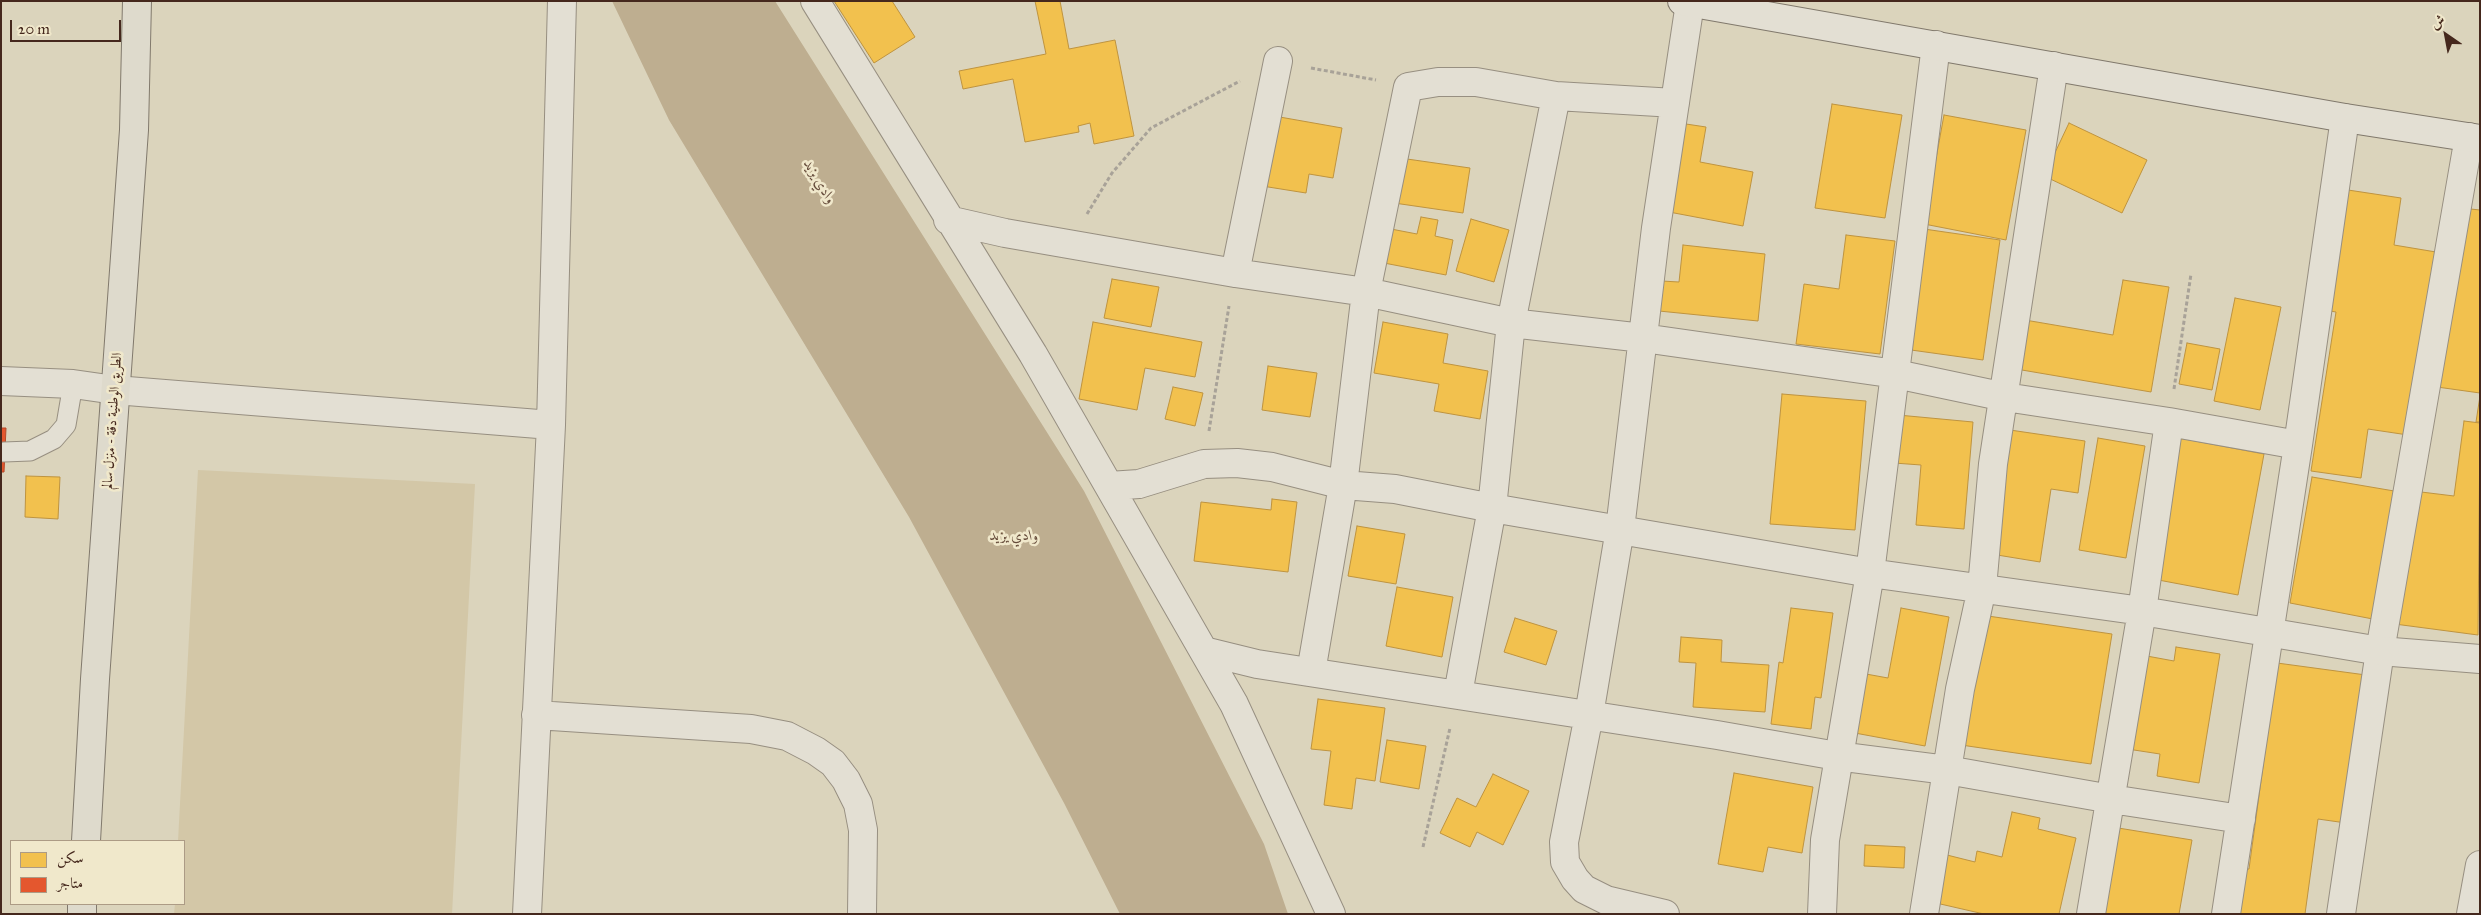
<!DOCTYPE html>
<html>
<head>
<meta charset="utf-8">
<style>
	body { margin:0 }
	#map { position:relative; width:2481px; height:915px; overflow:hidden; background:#dbd4bc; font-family:"IM FELL Great Primer",Amiri,serif }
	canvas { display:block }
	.frame { position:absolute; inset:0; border:2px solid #45281d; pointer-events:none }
	.legend { position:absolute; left:10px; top:840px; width:175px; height:65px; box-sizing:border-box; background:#f0e8cb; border:1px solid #ac9b85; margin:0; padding:6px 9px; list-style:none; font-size:15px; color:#45281d }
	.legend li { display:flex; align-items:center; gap:10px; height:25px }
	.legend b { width:25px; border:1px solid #ac9b85 }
	.north { position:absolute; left:2421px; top:10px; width:50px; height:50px; -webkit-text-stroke:4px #f0e8cb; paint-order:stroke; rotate:327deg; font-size:14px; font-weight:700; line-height:20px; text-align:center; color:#45281d }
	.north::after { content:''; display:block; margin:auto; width:18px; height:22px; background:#45281d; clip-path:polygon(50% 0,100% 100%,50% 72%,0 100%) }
	.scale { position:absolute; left:10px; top:20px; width:111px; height:22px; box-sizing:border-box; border:2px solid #45281d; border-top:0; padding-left:6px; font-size:15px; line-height:18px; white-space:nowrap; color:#45281d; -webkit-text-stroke:4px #f0e8cb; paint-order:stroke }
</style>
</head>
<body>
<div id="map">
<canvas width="2481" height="915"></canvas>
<div class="frame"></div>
<ul class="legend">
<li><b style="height:14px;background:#f2c14e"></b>سكن</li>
<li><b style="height:14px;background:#e4572e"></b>متاجر</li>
</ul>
<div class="north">ش</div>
<div class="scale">20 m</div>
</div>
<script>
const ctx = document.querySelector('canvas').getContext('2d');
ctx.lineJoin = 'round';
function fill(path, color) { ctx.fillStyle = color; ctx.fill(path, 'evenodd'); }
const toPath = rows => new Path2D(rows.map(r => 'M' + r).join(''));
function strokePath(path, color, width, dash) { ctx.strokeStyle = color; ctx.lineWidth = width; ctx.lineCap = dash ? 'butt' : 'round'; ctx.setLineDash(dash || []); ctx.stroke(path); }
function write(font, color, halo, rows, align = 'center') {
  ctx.font = font + ' "IM FELL Great Primer",Amiri,serif'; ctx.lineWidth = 5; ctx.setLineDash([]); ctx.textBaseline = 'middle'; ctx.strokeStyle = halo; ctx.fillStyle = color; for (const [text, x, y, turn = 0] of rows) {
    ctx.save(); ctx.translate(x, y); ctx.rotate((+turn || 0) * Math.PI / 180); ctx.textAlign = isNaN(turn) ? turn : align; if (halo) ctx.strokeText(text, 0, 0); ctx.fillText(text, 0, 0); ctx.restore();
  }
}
const green = toPath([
	[198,470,475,484,452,914,174,914,175,904,184,904,184,841,178,841]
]);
const water = toPath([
	[612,1,775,1,1084,491,1264,844,1288,914,1120,914,1064,803,909,517,669,120]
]);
const homes = toPath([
	[834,1,892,1,915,37,874,63,834,1],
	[1035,1,1060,1,1069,49,1115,40,1134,136,1094,144,1090,123,1078,126,1079,132,1025,142,1013,79,963,89,959,71,1046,54,1035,1],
	[1832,104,1902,115,1885,218,1815,208,1832,104],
	[1944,115,2026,130,2006,240,1924,224,1944,115],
	[1274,116,1342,128,1333,178,1309,174,1306,193,1262,186,1274,116],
	[2069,123,2147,160,2122,213,2044,176,2069,123],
	[1686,124,1706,127,1700,162,1753,172,1743,226,1669,212,1686,124],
	[1400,158,1470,168,1463,213,1394,203,1400,158],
	[2348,190,2401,198,2394,245,2436,252,2408,435,2368,429,2361,478,2311,471,2336,312,2330,311,2348,190],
	[2461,208,2480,210,2480,393,2437,387,2461,208],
	[1421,217,1438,220,1435,236,1453,240,1446,275,1384,263,1391,229,1417,234,1421,217],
	[1471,219,1509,230,1494,282,1456,271,1471,219],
	[1924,229,2000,240,1983,360,1911,350,1924,229],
	[1846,235,1895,241,1880,354,1796,344,1804,284,1839,289,1846,235],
	[1683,245,1765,254,1758,321,1659,311,1662,281,1679,282,1683,245],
	[1112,279,1159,287,1151,327,1104,318,1112,279],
	[2123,280,2169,287,2151,392,2016,369,2025,320,2113,335,2123,280],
	[2235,298,2281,307,2260,410,2214,401,2235,298],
	[1093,322,1202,342,1195,377,1145,368,1137,410,1079,399,1093,322],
	[1383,322,1448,334,1443,363,1488,371,1480,419,1434,411,1439,384,1374,373,1383,322],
	[2187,343,2220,349,2212,390,2179,384,2187,343],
	[1268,366,1317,373,1310,417,1262,410,1268,366],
	[1173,387,1203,393,1195,426,1165,419,1173,387],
	[1782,394,1866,401,1855,530,1770,524,1782,394],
	[2480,396,2480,422,2476,422,2480,396],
	[1898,415,1973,422,1964,529,1916,525,1921,465,1894,463,1898,415],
	[2464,421,2480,423,2478,635,2387,623,2413,491,2454,496,2464,421],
	[2010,430,2085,441,2078,493,2051,489,2040,562,1991,554,2010,430],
	[2174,437,2264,454,2238,595,2153,579,2174,437],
	[2098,438,2145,446,2126,558,2079,550,2098,438],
	[26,476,60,477,58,519,25,517,26,476],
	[2312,477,2400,492,2378,620,2290,603,2312,477],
	[1272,499,1297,502,1288,572,1194,561,1201,502,1271,510,1272,499],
	[1357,526,1405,534,1396,584,1348,576,1357,526],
	[1397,587,1453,597,1442,657,1386,646,1397,587],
	[1791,608,1833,613,1821,698,1815,697,1811,729,1771,724,1779,662,1783,663,1791,608],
	[1901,608,1949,617,1925,746,1844,731,1855,672,1888,678,1901,608],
	[1981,615,2112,634,2091,764,1961,745,1981,615],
	[1515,618,1557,631,1546,665,1504,652,1515,618],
	[1681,637,1722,640,1721,662,1769,665,1765,712,1693,707,1696,663,1679,662,1681,637],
	[2176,647,2220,654,2199,783,2157,776,2160,754,2121,748,2136,654,2174,661,2176,647],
	[2277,663,2366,675,2346,823,2318,819,2305,914,2239,914,2245,869,2249,869,2277,663],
	[1318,699,1385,708,1375,781,1356,778,1352,809,1324,805,1331,751,1311,749,1318,699],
	[1387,740,1426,746,1419,789,1380,782,1387,740],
	[1734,773,1813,787,1802,853,1768,847,1763,872,1718,864,1734,773],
	[1493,774,1529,791,1503,845,1477,832,1470,847,1440,833,1457,798,1476,807,1493,774],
	[2012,812,2040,818,2038,829,2076,838,2059,914,1984,914,1936,903,1947,855,1975,862,1977,851,2002,857,2012,812],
	[2112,827,2192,840,2179,914,2097,914,2112,827],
	[1865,845,1905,847,1904,868,1864,866,1865,845]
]);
const shops = toPath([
	[1,428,6,428,4,472,1,472,1,428]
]);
const path = toPath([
	[1311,68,1376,80],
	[1087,214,1112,173,1151,128,1240,81],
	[2174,389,2191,274],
	[1209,431,1229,306],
	[1423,847,1450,728]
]);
const service = toPath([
	[4,452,30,451,54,439,66,425,73,384]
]);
const pedestrian = toPath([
	[2341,914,2380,651,2469,137]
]);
const minor = toPath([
	[815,1,1033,354,1234,704,1331,914],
	[948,220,1005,233,1235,273,1366,292,1511,323,1643,338,1896,374,2005,397,2169,422,2298,445],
	[1235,273,1278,61],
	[1,381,73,384,115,390,551,425],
	[1109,486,1139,484,1204,464,1237,463,1272,467,1343,485,1395,489,1492,508,1870,573,2142,611,2380,651,2480,659],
	[1204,651,1257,664,1717,735,1837,756,1947,770,2111,799,2241,819],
	[1311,672,1343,485,1366,292,1408,87,1438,82,1476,82,1556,96,1675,103],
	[1458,694,1492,508,1511,323,1556,96],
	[536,715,751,729,787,736,816,751,833,763,846,780,858,804,863,830,862,914],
	[527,914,551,425,562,1],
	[1665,914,1606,900,1584,889,1575,879,1565,862,1564,842,1589,715,1620,529,1656,228,1690,3],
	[1822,914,1825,840,1870,573,1936,45],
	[1924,914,1960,689,1982,588,1993,464,2054,66],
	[2091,914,2142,611,2169,422],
	[2226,914,2298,445,2345,118],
	[2471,914,2480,865]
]);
const secondary = toPath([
	[1682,1,2345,118,2480,139]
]);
const primary = toPath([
	[86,841,95,679,134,130,137,1],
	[82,914,82,904]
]);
const streetNames = [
	["الطريق الوطنية دقة - منزل سالم",113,421,-86]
];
const waterNames = [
	["وادي يزيد",819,182,59],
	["وادي يزيد",1014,536]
];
fill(green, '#d3c7a7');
fill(water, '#beae90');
fill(homes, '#f2c14e');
strokePath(homes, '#be933f', 1);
fill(shops, '#e4572e');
strokePath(shops, '#b44929', 1);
strokePath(service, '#978f81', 21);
strokePath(pedestrian, '#978f81', 30);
strokePath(minor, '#978f81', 30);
strokePath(secondary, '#81796c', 30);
strokePath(primary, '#81796c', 30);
strokePath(path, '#a8a298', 3, [4, 2.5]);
strokePath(service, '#e3dfd3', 19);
strokePath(pedestrian, '#e3dfd3', 28);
strokePath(minor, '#e3dfd3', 28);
strokePath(secondary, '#e3dfd3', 28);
strokePath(primary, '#dedacc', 28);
write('14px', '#45281d', '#f0e8cb', streetNames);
write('italic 15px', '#654b3a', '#f0e8cb', waterNames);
</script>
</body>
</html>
